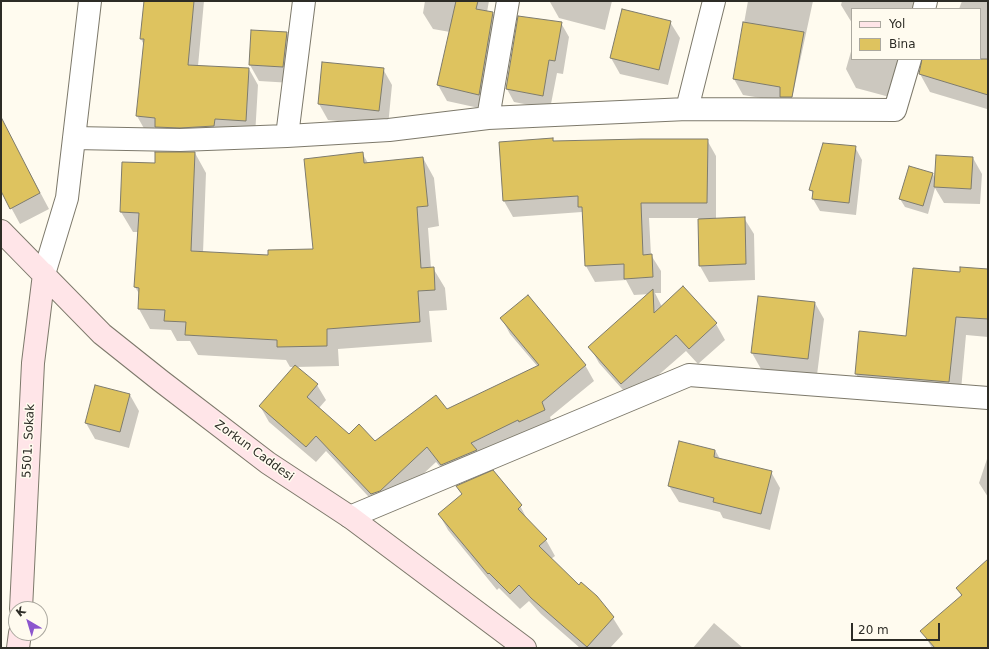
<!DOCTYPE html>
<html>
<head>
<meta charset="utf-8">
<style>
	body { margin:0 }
	#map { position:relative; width:989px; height:649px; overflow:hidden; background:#fffbef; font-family:"DejaVu Sans",sans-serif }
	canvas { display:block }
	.frame { position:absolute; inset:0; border:2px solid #2d2c26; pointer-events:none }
	.legend { position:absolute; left:851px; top:8px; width:130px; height:52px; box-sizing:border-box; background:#fffbef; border:1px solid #aba89f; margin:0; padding:5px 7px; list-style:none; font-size:12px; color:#2d2c26 }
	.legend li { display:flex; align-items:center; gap:8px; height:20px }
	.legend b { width:20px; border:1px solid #aba89f }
	.north { position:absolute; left:8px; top:601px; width:40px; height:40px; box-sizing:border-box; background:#fffbef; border:1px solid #aba89f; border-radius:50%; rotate:322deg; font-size:11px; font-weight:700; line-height:16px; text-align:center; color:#2d2c26 }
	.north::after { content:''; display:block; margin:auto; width:14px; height:18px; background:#8c56ce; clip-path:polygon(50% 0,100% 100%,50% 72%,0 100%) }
	.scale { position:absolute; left:851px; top:623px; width:89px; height:18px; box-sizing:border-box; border:2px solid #2d2c26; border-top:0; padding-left:5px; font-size:12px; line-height:14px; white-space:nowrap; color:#2d2c26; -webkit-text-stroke:3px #fffbef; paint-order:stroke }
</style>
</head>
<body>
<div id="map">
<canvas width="989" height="649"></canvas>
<div class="frame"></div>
<ul class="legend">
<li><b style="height:5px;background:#ffe5e8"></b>Yol</li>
<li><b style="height:11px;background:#dec35f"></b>Bina</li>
</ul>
<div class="north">K</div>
<div class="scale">20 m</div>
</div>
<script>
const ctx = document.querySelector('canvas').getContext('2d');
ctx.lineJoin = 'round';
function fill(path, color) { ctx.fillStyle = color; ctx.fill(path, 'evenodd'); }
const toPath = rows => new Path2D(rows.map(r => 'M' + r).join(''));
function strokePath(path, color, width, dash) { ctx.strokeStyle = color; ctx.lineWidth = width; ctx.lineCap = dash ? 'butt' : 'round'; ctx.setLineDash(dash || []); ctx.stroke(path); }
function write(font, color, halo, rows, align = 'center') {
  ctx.font = font + ' "DejaVu Sans",sans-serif'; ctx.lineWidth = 3; ctx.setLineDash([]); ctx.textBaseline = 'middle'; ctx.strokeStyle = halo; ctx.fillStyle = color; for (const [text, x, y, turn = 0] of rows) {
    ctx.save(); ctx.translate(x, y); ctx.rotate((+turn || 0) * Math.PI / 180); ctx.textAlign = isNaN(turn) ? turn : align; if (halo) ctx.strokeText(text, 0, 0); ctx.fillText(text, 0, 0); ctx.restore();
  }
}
const shadow = toPath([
	[145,1,204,1,198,66,249,69,258,85,255,136,146,132,137,116,144,45,141,39],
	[425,1,489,1,487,12,493,13,502,29,488,110,447,101,438,85,450,32,433,29,423,13],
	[550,1,612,1,605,30,559,18,550,2],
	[748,1,813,1,791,103,743,95,734,79],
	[842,1,923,1,920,9,852,9,852,23,841,5],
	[962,1,988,1,988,115,987,112,987,109,930,92,920,74,922,65,917,65,897,99,856,88,846,69,852,48,852,59,980,59,980,9,959,9],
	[519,17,561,23,569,37,563,74,557,73,550,109,514,102,507,89],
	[670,22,680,38,668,85,620,74,611,58],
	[252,31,287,33,296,49,292,83,259,81,250,65],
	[383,69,392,85,388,126,328,120,319,104],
	[1,119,49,209,20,224,1,189],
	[553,139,554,142,707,140,716,156,716,219,744,218,754,234,755,280,709,282,700,266,699,218,649,218,651,255,661,271,661,293,655,293,662,307,716,324,725,340,698,364,686,351,631,399,599,363,590,347,650,294,634,295,626,280,595,282,586,266,583,214,582,212,513,217,504,201],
	[855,147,862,160,856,215,820,211,813,199,813,195,811,190],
	[195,153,206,173,203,253,269,256,314,250,362,153,368,163,423,158,434,178,439,226,428,228,431,268,433,268,445,288,447,310,429,311,432,342,338,349,339,366,296,367,317,385,326,400,319,408,349,435,375,442,446,411,538,367,510,334,502,319,585,365,594,381,550,417,553,426,451,480,436,462,389,506,381,510,326,451,316,462,269,422,260,406,295,367,290,367,286,360,198,355,190,341,177,341,171,330,150,329,139,309,140,295,135,287,138,232,133,232,121,212,156,164],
	[973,158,982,174,980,204,944,203,935,188,928,214,905,207,900,199,933,174,935,179],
	[988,270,988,337,966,335,960,401,867,393,856,374,907,337,960,274],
	[815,303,824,319,817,375,761,369,752,353],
	[130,395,139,411,129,448,95,439,86,423],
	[715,450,720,459,771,472,780,488,770,530,723,518,720,512,679,502,669,486],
	[988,456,988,497,979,483],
	[517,500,526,517,526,519,546,540,555,556,551,559,579,586,613,618,623,634,610,648,580,648,541,614,529,601,520,609,499,588,497,590,448,530,439,514],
	[988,565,988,648,932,648,922,631,962,597,957,588],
	[714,623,743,648,693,648]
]);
const building = toPath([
	[144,1,194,1,188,65,249,68,246,121,215,119,214,126,180,128,155,127,155,118,136,116,144,39,140,39,144,1],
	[456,1,478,1,476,9,493,12,479,95,437,85,456,1],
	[622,9,671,21,659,70,610,58,622,9],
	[518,16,562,22,555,61,549,60,543,96,506,89,518,16],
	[743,22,804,32,792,97,780,97,780,87,733,79,743,22],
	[251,30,287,32,283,67,249,65,251,30],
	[922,59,988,59,988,95,919,74,922,59],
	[322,62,384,68,379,111,318,104,322,62],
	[1,117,40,193,10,209,1,191,1,117],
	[553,138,553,141,641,139,708,139,707,203,641,203,643,255,652,254,653,277,624,279,624,264,585,266,582,207,578,207,578,196,503,201,499,142,553,138],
	[823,143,856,146,849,203,812,199,813,191,809,190,823,143],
	[155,152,195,152,191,251,268,255,268,250,313,249,304,159,363,152,364,163,423,157,428,206,417,207,421,268,434,267,435,290,418,291,420,322,327,329,327,346,277,347,277,340,185,335,186,322,164,321,165,310,138,309,139,288,134,287,139,213,120,212,122,162,155,163,155,152],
	[936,155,973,157,971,189,934,187,936,155],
	[909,166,933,173,923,206,899,199,909,166],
	[745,217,746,264,699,266,698,219,745,217],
	[960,267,988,269,988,319,956,317,949,382,855,374,859,331,906,336,913,268,960,272,960,267],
	[683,286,717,323,689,349,676,335,621,384,588,347,653,289,654,313,683,286],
	[528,295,586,365,542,402,545,410,519,422,518,420,471,443,477,450,441,465,427,447,380,491,371,494,316,436,306,447,259,406,295,365,318,384,307,397,349,434,359,424,375,441,436,395,447,409,539,365,500,318,528,295],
	[758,296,815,302,808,359,751,353,758,296],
	[95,385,130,394,120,432,85,423,95,385],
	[679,441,715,450,714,457,772,471,761,514,713,502,714,498,668,486,679,441],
	[493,470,522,505,518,509,547,539,539,546,579,585,581,582,597,596,614,617,587,647,531,598,519,585,510,594,489,573,488,574,438,514,462,494,456,486,493,470],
	[988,559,988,648,935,648,920,631,962,595,956,588,988,559]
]);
const street = toPath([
	[924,9,926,1],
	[687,109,714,1],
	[488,118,508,1],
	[287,136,304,1],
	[74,138,180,140,287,136,389,130,488,118,687,109,895,110,910,59],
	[44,274,67,198,90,1],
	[350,517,689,375,988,398]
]);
const secondary = toPath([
	[1,231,102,334,161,381,268,463,350,517,525,648],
	[21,609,33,363,44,274],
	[18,648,20,633]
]);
const streetNames = [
	["5501. Sokak",29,441,-87],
	["Zorkun Caddesi",254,451,36]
];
fill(shadow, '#0003');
fill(building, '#dec35f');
strokePath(building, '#7e7b6d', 1);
strokePath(street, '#7d796b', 24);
strokePath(secondary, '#7d796b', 24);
strokePath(street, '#fff', 22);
strokePath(secondary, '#ffe5e8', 22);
write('12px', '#2d2c26', '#fffbef', streetNames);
</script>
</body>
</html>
